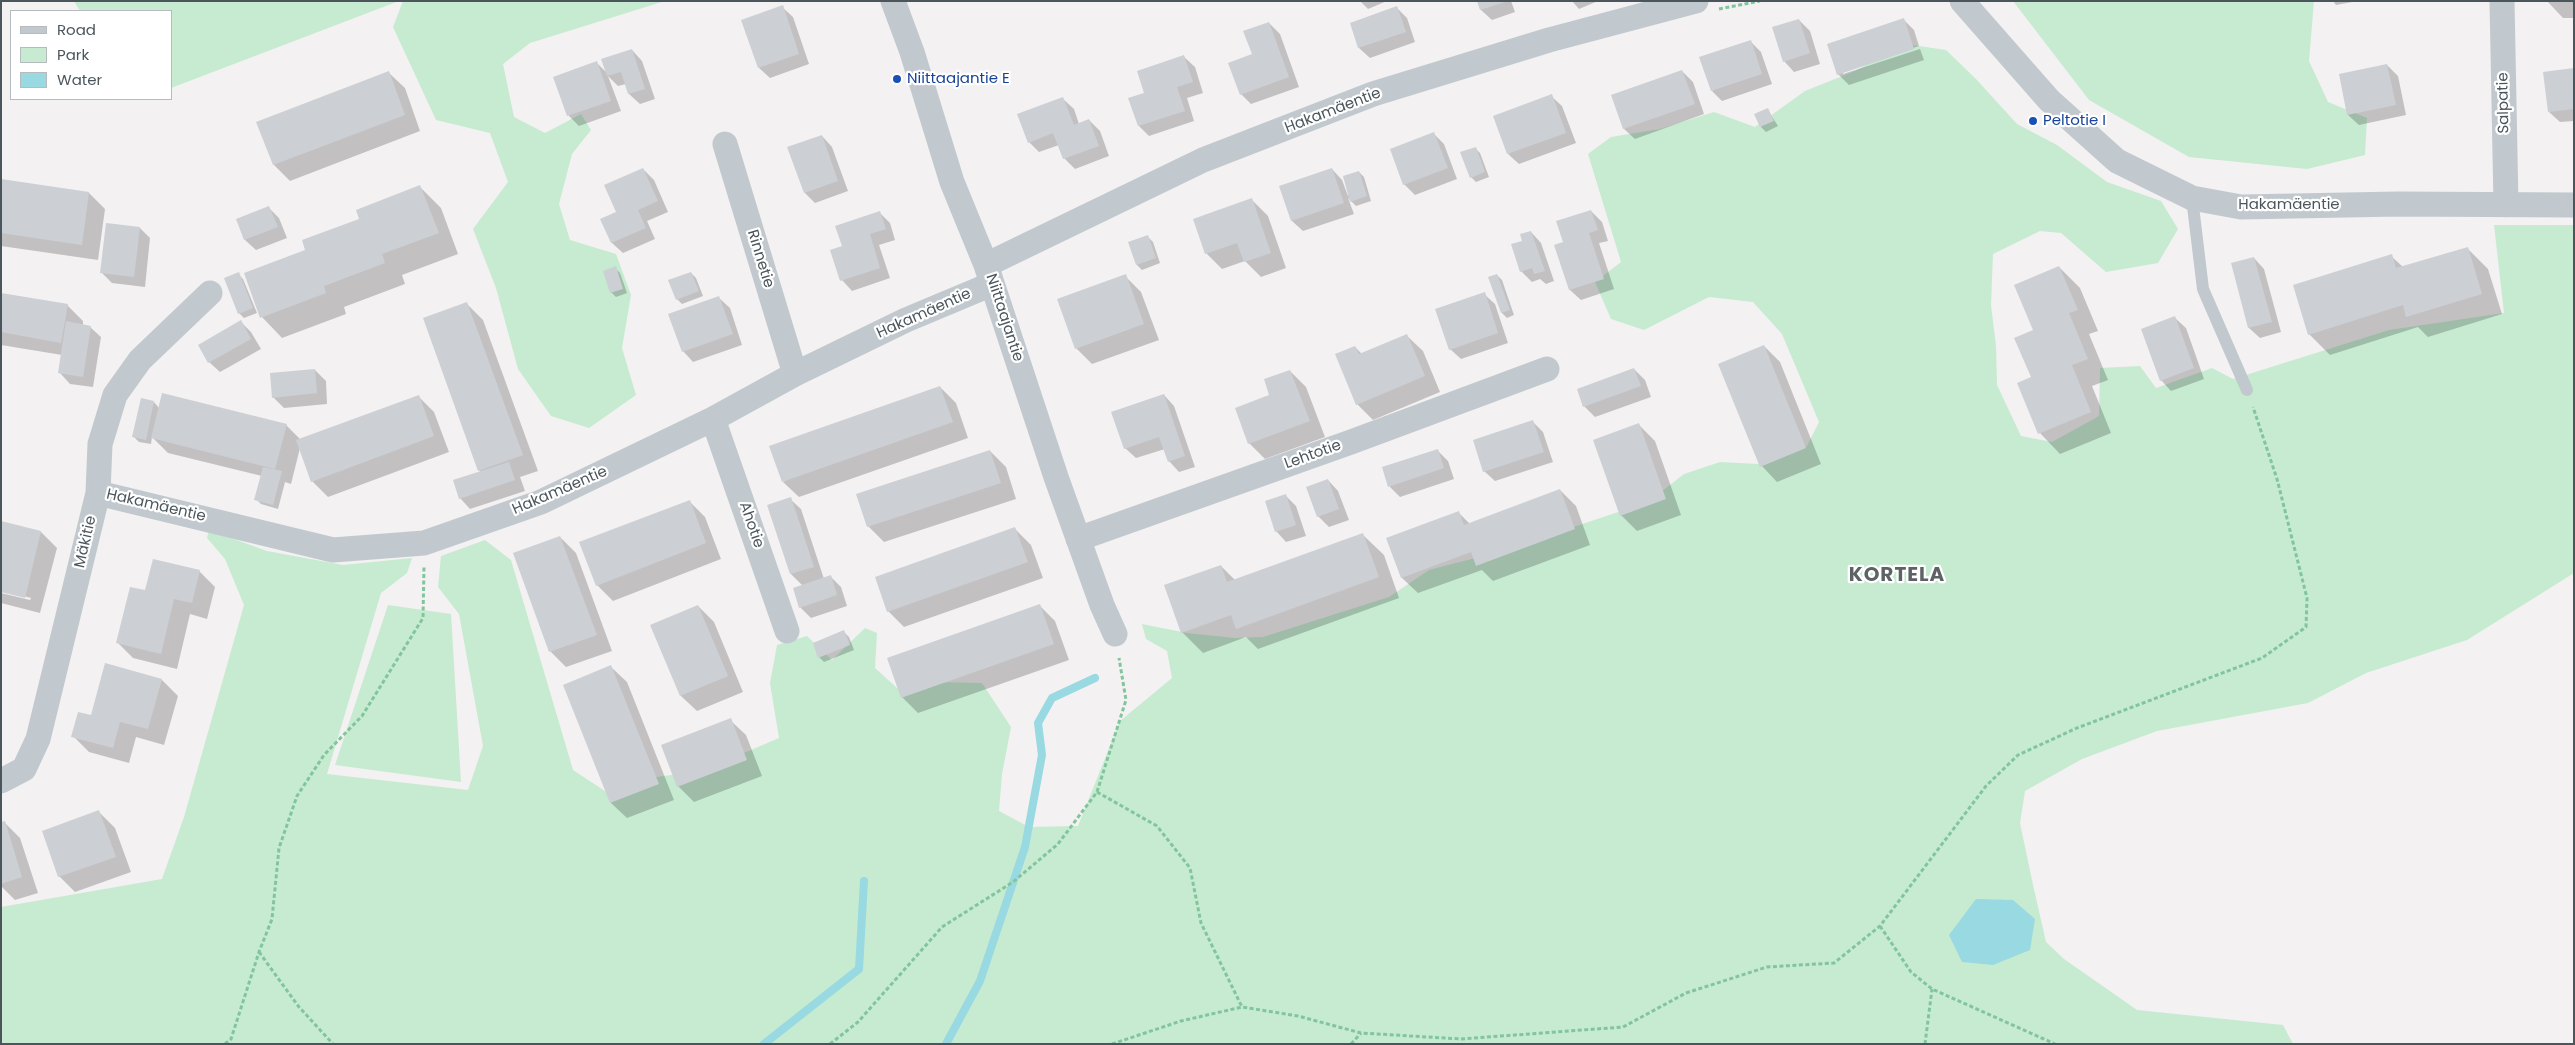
<!DOCTYPE html>
<html>
<head>
<meta charset="utf-8">
<style>
	body { margin:0 }
	#map { position:relative; width:2575px; height:1045px; overflow:hidden; background:#f3f1f1; font-family:Poppins,sans-serif }
	canvas { display:block }
	.frame { position:absolute; inset:0; border:2px solid #4b565c; pointer-events:none }
	.legend { position:absolute; left:10px; top:10px; width:162px; height:90px; box-sizing:border-box; background:#fff; border:1px solid #b7bbbe; margin:0; padding:6px 9px; list-style:none; font-size:15px; color:#4b565c }
	.legend li { display:flex; align-items:center; gap:10px; height:25px }
	.legend b { width:25px; border:1px solid #b7bbbe }
</style>
</head>
<body>
<div id="map">
<canvas width="2575" height="1045"></canvas>
<div class="frame"></div>
<ul class="legend">
<li><b style="height:6px;background:#c1c9ce"></b>Road</li>
<li><b style="height:14px;background:#c6ebd1"></b>Park</li>
<li><b style="height:14px;background:#98d9e2"></b>Water</li>
</ul>
</div>
<script>
const ctx = document.querySelector('canvas').getContext('2d');
ctx.lineJoin = 'round';
function fill(path, color) { ctx.fillStyle = color; ctx.fill(path, 'evenodd'); }
const toPath = rows => new Path2D(rows.map(r => 'M' + r).join(''));
function strokePath(path, color, width, dash) { ctx.strokeStyle = color; ctx.lineWidth = width; ctx.lineCap = dash ? 'butt' : 'round'; ctx.setLineDash(dash || []); ctx.stroke(path); }
function write(font, color, halo, rows, align = 'center') {
  ctx.font = font + ' Poppins,sans-serif'; ctx.lineWidth = 4.5; ctx.setLineDash([]); ctx.textBaseline = 'middle'; ctx.strokeStyle = halo; ctx.fillStyle = color; for (const [text, x, y, turn = 0] of rows) {
    ctx.save(); ctx.translate(x, y); ctx.rotate((+turn || 0) * Math.PI / 180); ctx.textAlign = isNaN(turn) ? turn : align; if (halo) ctx.strokeText(text, 0, 0); ctx.fillText(text, 0, 0); ctx.restore();
  }
}
const green = toPath([
	[74,1,399,1,171,88,171,11,80,11],
	[403,1,665,1,530,43,503,64,514,117,545,133,581,114,591,130,572,154,559,204,570,240,616,254,631,295,622,348,636,395,589,428,551,416,518,369,496,288,473,229,508,182,490,133,436,120,393,27],
	[2013,1,2314,1,2309,61,2328,102,2367,118,2365,155,2307,169,2189,157,2089,100],
	[1905,44,1946,50,1976,79,2017,124,2057,145,2107,182,2161,201,2178,229,2158,263,2106,272,2061,233,2040,231,1993,254,1991,305,1996,346,1997,385,2021,436,2052,442,2099,416,2100,368,2140,366,2156,388,2212,368,2233,379,2389,330,2504,313,2494,225,2574,225,2574,573,2467,640,2366,673,2308,703,2157,731,2082,759,2025,791,2020,823,2033,885,2046,942,2064,959,2137,1010,2283,1025,2293,1044,1,1044,1,907,162,879,184,817,244,605,225,559,207,538,209,530,267,551,343,565,412,558,407,573,381,593,327,774,468,790,483,746,459,614,438,587,441,556,485,540,511,560,573,770,617,799,656,777,702,771,779,738,770,683,777,645,807,636,832,660,865,628,877,633,875,668,897,688,935,682,982,683,1011,727,1002,774,999,811,1029,827,1078,826,1120,721,1172,678,1167,651,1146,639,1142,624,1187,633,1235,638,1263,637,1389,597,1429,570,1502,551,1648,502,1684,474,1720,462,1758,464,1807,446,1819,422,1782,334,1753,302,1709,297,1644,330,1611,319,1595,282,1621,262,1588,154,1611,137,1660,129,1714,112,1755,127,1805,91,1855,71],
	[388,605,451,614,461,782,335,765]
]);
const water = toPath([
	[1976,899,2013,900,2035,919,2030,950,1993,965,1962,962,1949,935]
]);
const shadow = toPath([
	[1360,1,1387,1,1368,9],
	[1478,1,1511,1,1515,12,1492,20,1481,10],
	[1572,1,1598,1,1579,9],
	[2333,1,2358,1,2336,5],
	[2547,1,2574,1,2574,18,2563,18],
	[782,7,793,17,809,64,770,78,759,68],
	[1397,8,1407,18,1415,42,1370,58,1359,48,1351,24],
	[1903,19,1914,30,1919,46,1843,72,1843,74,1920,49,1924,60,1849,85,1838,74],
	[1799,20,1810,31,1820,64,1794,72,1784,61],
	[1269,23,1280,34,1299,87,1251,104,1241,94,1253,55],
	[1751,42,1761,52,1772,84,1722,101,1712,91],
	[632,50,642,61,655,99,640,104,629,94,626,84,618,86,608,76,621,111,579,126,569,116,555,77,596,62,607,73],
	[1184,57,1195,67,1203,93,1187,98,1194,121,1149,136,1139,126,1130,99,1146,94],
	[2387,65,2398,76,2406,115,2359,125,2348,115],
	[2574,70,2574,121,2560,122,2549,112],
	[1682,71,1693,82,1704,114,1635,139,1624,129],
	[389,73,405,88,420,131,290,181,274,165,258,122],
	[1551,96,1562,106,1576,143,1519,164,1508,154],
	[1063,99,1074,109,1079,124,1089,120,1100,131,1109,156,1075,169,1064,158,1059,145,1039,152,1029,142],
	[1767,109,1778,126,1766,132,1761,127],
	[1434,134,1444,144,1457,179,1415,195,1404,184],
	[822,136,832,147,848,191,815,203,805,193],
	[1475,148,1480,153,1489,177,1476,182,1471,177],
	[643,169,654,180,668,212,647,221,655,239,623,253,612,243,602,220,618,213],
	[1332,169,1342,180,1348,196,1359,172,1364,177,1371,201,1356,206,1348,198,1354,214,1303,231,1292,221,1281,187],
	[1,181,89,193,105,209,98,260,1,246],
	[420,187,441,208,458,254,402,275,405,284,344,307,346,314,282,338,262,317,245,274,307,250],
	[1252,200,1268,216,1286,268,1261,277,1245,261,1222,269,1206,253],
	[269,208,279,218,287,238,256,250,245,240,238,220],
	[1591,211,1602,222,1608,241,1599,243,1614,289,1581,300,1570,290,1564,243],
	[880,213,890,223,895,240,879,245,890,278,852,291,842,280,844,247],
	[140,228,150,238,145,287,112,283,101,272],
	[1531,232,1541,243,1554,281,1546,284,1540,279,1532,282,1521,271,1524,241],
	[1148,237,1153,242,1160,263,1142,270,1137,265],
	[2467,248,2488,269,2502,314,2428,337,2418,327,2330,355,2309,334,2391,256,2403,267],
	[2254,258,2264,269,2281,332,2260,338,2249,328,2232,264],
	[2059,267,2080,288,2098,331,2089,334,2108,380,2092,386,2111,433,2060,454,2040,433,2019,383,2032,378,2034,331],
	[615,268,620,273,627,293,616,297,611,292],
	[691,273,696,278,703,296,682,304,677,299],
	[238,274,243,279,257,313,244,318,239,313],
	[1497,275,1502,280,1514,315,1507,318,1502,313],
	[1125,276,1141,292,1159,340,1092,364,1076,348],
	[1,294,67,305,83,321,83,326,90,327,101,337,93,387,70,384,60,373,62,355,1,345],
	[1484,294,1495,304,1508,343,1461,359,1450,349],
	[719,298,730,308,742,345,693,362,683,351],
	[467,304,483,320,538,471,520,477,525,491,470,509,460,498,481,472,479,470],
	[2175,318,2186,328,2204,379,2171,391,2161,380],
	[241,322,251,332,261,349,220,372,209,362],
	[1407,336,1423,351,1440,392,1373,420,1357,404,1355,347,1362,354],
	[1764,346,1780,362,1821,464,1777,482,1762,466],
	[1634,369,1645,380,1651,397,1595,417,1584,406],
	[315,370,326,381,327,404,284,408,273,397],
	[1290,371,1306,387,1325,437,1265,459,1249,443,1271,396],
	[940,387,956,403,968,438,799,497,783,482],
	[1164,395,1174,406,1195,467,1179,472,1169,461,1165,449,1136,458,1125,448],
	[418,396,434,412,449,452,328,497,312,481,300,448,291,484,285,482,278,509,261,504,256,499,262,476,168,453,152,437,151,444,139,442,134,437,154,402,159,408,286,425,301,440],
	[1533,422,1543,432,1553,462,1495,481,1484,471],
	[1639,425,1655,441,1681,515,1637,531,1621,515],
	[1437,450,1448,461,1454,479,1400,497,1390,487,1383,468],
	[990,451,1006,467,1016,499,884,542,868,526],
	[1328,480,1338,491,1349,520,1329,527,1318,516],
	[1560,490,1576,506,1590,545,1493,581,1482,570,1418,593,1402,578,1388,539,1458,512,1470,524],
	[1286,496,1296,506,1306,536,1286,542,1276,531],
	[790,499,801,509,824,579,831,577,841,587,847,606,811,618,800,607,803,586,791,574],
	[689,501,705,517,721,559,613,601,597,585],
	[1,522,41,532,57,548,40,613,1,603,1,593,30,600,31,598,1,590],
	[1015,529,1031,545,1043,578,904,627,888,611],
	[1363,535,1384,555,1399,598,1258,649,1246,637,1203,653,1182,632,1221,566,1235,580],
	[560,537,576,553,612,651,566,667,551,652,515,554],
	[199,571,215,587,207,619,190,614,177,669,133,658,117,642,146,592],
	[1039,605,1055,621,1069,660,918,713,902,697],
	[698,606,714,622,743,692,697,711,681,696,652,625],
	[844,632,849,637,854,650,824,662,819,657],
	[611,667,627,682,674,800,627,818,611,803,564,685],
	[162,680,178,696,164,745,136,737,129,763,89,752,73,736,92,717],
	[730,720,746,735,762,776,694,802,678,786,663,746],
	[99,812,115,828,131,872,75,892,59,876],
	[4,822,20,838,38,893,15,900,1,886,1,823]
]);
const stream = toPath([
	[764,1044,859,969,864,881],
	[946,1044,980,981,1025,847,1042,755,1038,723,1052,698,1095,678]
]);
const building = toPath([
	[1477,1,1505,1,1505,2,1480,10],
	[783,5,799,54,758,68,741,20],
	[1397,6,1406,32,1358,48,1350,23],
	[1904,18,1914,49,1837,75,1827,44],
	[1799,19,1810,53,1783,62,1772,27],
	[1269,22,1289,77,1240,95,1228,63,1252,54,1243,31],
	[1751,40,1762,74,1711,91,1699,57],
	[632,49,645,89,628,94,621,72,607,76,601,59],
	[1184,55,1193,82,1177,87,1185,111,1138,126,1128,98,1144,93,1137,71],
	[597,61,611,101,567,116,553,77],
	[2387,64,2396,105,2347,115,2339,74],
	[2574,68,2574,109,2548,112,2543,72],
	[1682,70,1695,104,1623,129,1611,95],
	[389,71,405,115,273,165,256,122],
	[1552,94,1566,133,1507,154,1493,116],
	[1063,97,1074,125,1089,119,1099,146,1063,159,1053,133,1028,143,1017,114],
	[1768,108,1774,121,1760,127,1754,114],
	[1434,132,1448,168,1403,185,1390,149],
	[822,135,838,181,804,193,787,147],
	[1476,147,1485,172,1470,178,1460,152],
	[643,168,658,201,638,210,646,228,611,243,600,219,616,212,604,185],
	[1332,168,1344,203,1291,221,1279,186],
	[1359,171,1367,196,1350,202,1343,176],
	[1,179,89,192,82,245,1,233],
	[420,185,439,233,382,254,385,263,324,286,326,293,260,318,244,273,305,250,302,240,359,219,356,210],
	[1252,198,1271,253,1244,262,1237,243,1205,254,1193,219],
	[269,206,278,227,244,240,236,219],
	[1591,210,1598,230,1589,233,1604,279,1569,290,1554,245,1563,242,1556,221],
	[880,211,886,229,870,234,880,268,840,281,830,250,842,246,835,226],
	[106,223,140,227,134,277,100,273],
	[1531,231,1545,271,1534,274,1532,268,1520,272,1511,244,1522,241,1520,234],
	[1148,235,1156,258,1136,265,1128,242],
	[2468,247,2482,294,2406,317,2403,305,2308,335,2293,285,2392,254,2396,268],
	[2254,257,2272,322,2248,328,2231,263],
	[616,266,623,289,610,293,603,271],
	[2059,266,2078,310,2069,313,2088,359,2072,365,2091,412,2038,434,2017,383,2031,377,2014,338,2033,330,2014,285],
	[239,272,253,308,238,314,224,278],
	[691,272,699,291,676,300,668,280],
	[1126,274,1144,324,1075,349,1057,299],
	[1497,274,1510,310,1501,313,1488,277],
	[1485,292,1498,333,1449,350,1435,309],
	[1,293,68,304,61,343,1,332],
	[719,296,733,334,682,352,668,314],
	[467,302,523,455,478,471,423,318],
	[2175,316,2194,368,2160,381,2141,329],
	[241,320,251,339,208,363,198,345],
	[66,321,91,326,83,377,58,373],
	[1407,334,1425,376,1356,405,1335,354,1355,346,1359,354],
	[1764,345,1806,448,1760,467,1718,364],
	[1634,368,1641,386,1583,407,1577,389],
	[315,369,317,393,272,398,270,373],
	[1290,370,1310,421,1248,444,1235,408,1269,395,1264,379],
	[940,386,953,422,782,482,769,446],
	[162,393,287,424,275,469,151,438],
	[1164,394,1185,456,1168,462,1159,437,1124,449,1111,412],
	[419,395,434,436,311,482,296,440],
	[141,398,154,401,146,440,132,437],
	[1533,420,1544,452,1483,472,1473,440],
	[1639,423,1666,499,1620,516,1593,440],
	[1438,449,1444,468,1388,487,1382,467],
	[990,450,1001,483,867,527,856,494],
	[509,462,515,480,459,499,453,480],
	[263,467,282,471,273,505,254,500],
	[1328,479,1339,509,1317,517,1306,487],
	[1560,489,1575,529,1476,566,1471,552,1401,578,1386,538,1459,511,1464,525],
	[1286,494,1296,525,1275,532,1265,501],
	[791,497,814,567,790,574,767,505],
	[690,500,706,543,596,586,579,542],
	[1,521,41,531,25,598,1,592],
	[1015,527,1028,562,887,612,875,577],
	[1363,533,1379,577,1236,629,1231,615,1181,633,1164,585,1221,565,1227,582],
	[560,536,597,635,549,652,513,553],
	[153,559,200,570,192,603,174,599,161,654,116,643,130,587,145,590],
	[831,575,837,595,799,608,793,588],
	[1040,604,1054,644,901,698,887,658],
	[698,605,728,676,680,696,650,625],
	[844,630,850,645,818,658,813,643],
	[105,663,162,679,148,729,120,722,113,748,71,737,78,712,91,715],
	[611,665,659,784,610,803,563,685],
	[731,718,747,760,677,787,661,745],
	[99,810,116,857,58,877,42,831],
	[5,821,22,877,1,884,1,822]
]);
const path = toPath([
	[1719,9,1760,1],
	[1097,792,1157,826,1190,868,1201,923,1242,1007],
	[1880,926,1911,972,1932,989,2055,1044],
	[259,952,299,1007,333,1044],
	[225,1044,231,1039,259,952,272,919,279,848,297,796,324,755,362,716,423,618,424,566],
	[830,1044,858,1022,942,927,1013,882,1058,844,1097,792,1126,700,1119,658],
	[1112,1044,1181,1021,1242,1007,1298,1016,1361,1033,1461,1039,1623,1027,1686,993,1767,967,1834,963,1880,926,1986,786,2018,755,2077,728,2262,658,2306,627,2307,598,2277,479,2253,407],
	[1351,1044,1361,1033],
	[1925,1044,1932,989]
]);
const lane = toPath([
	[2192,198,2203,289,2247,390]
]);
const street = toPath([
	[893,1,912,52,952,182,986,265,1056,477,1102,605,1115,634],
	[1962,1,2049,100,2117,161,2192,198,2241,207,2398,204,2574,205],
	[2502,1,2506,205],
	[725,144,795,374],
	[986,265,1203,160,1373,94,1549,40,1696,1],
	[713,419,787,631],
	[98,493,333,550,424,543,541,502,713,419,795,374,906,320,992,284],
	[1078,539,1351,442,1547,369],
	[1,781,24,769,38,739,98,493,100,444,115,395,140,360,210,293]
]);
const markers = [
	[897,79,5,"#1a4fb4"],
	[2033,121,5,"#1a4fb4"]
];
const transitNames = [
	["Niittaajantie E",907,79],
	["Peltotie I",2043,121]
];
const streetNames = [
	["Salpatie",2504,103,-91],
	["Hakamäentie",1333,111,-21],
	["Hakamäentie",2289,205],
	["Rinnetie",760,259,73],
	["Hakamäentie",924,314,-24],
	["Niittaajantie",1004,318,72],
	["Lehtotie",1313,455,-20],
	["Hakamäentie",560,491,-23],
	["Hakamäentie",156,506,13],
	["Ahotie",751,525,71],
	["Mäkitie",86,542,-77]
];
const districtNames = [
	["KORTELA",1897,576]
];
fill(green, '#c6ebd1');
fill(water, '#98d9e2');
fill(shadow, '#0003');
strokePath(stream, '#98d9e2', 8);
fill(building, '#cccfd3');
strokePath(path, '#82c59d', 3, [4, 2.5]);
strokePath(lane, '#c1c9ce', 12);
strokePath(street, '#c1c9ce', 25);
for (const [x, y, r, color] of markers) { const dot = new Path2D(); dot.arc(x, y, r, 0, 2 * Math.PI); ctx.fillStyle = color; ctx.fill(dot); strokePath(dot, '#fff', 2); }
write('15px', '#164399', '#fff', transitNames, 'left');
write('15px', '#4b565c', '#fff', streetNames);
ctx.letterSpacing = '1px';
write('bold 20px', '#5e6265', '#fff', districtNames);
ctx.letterSpacing = '0px';
</script>
</body>
</html>
